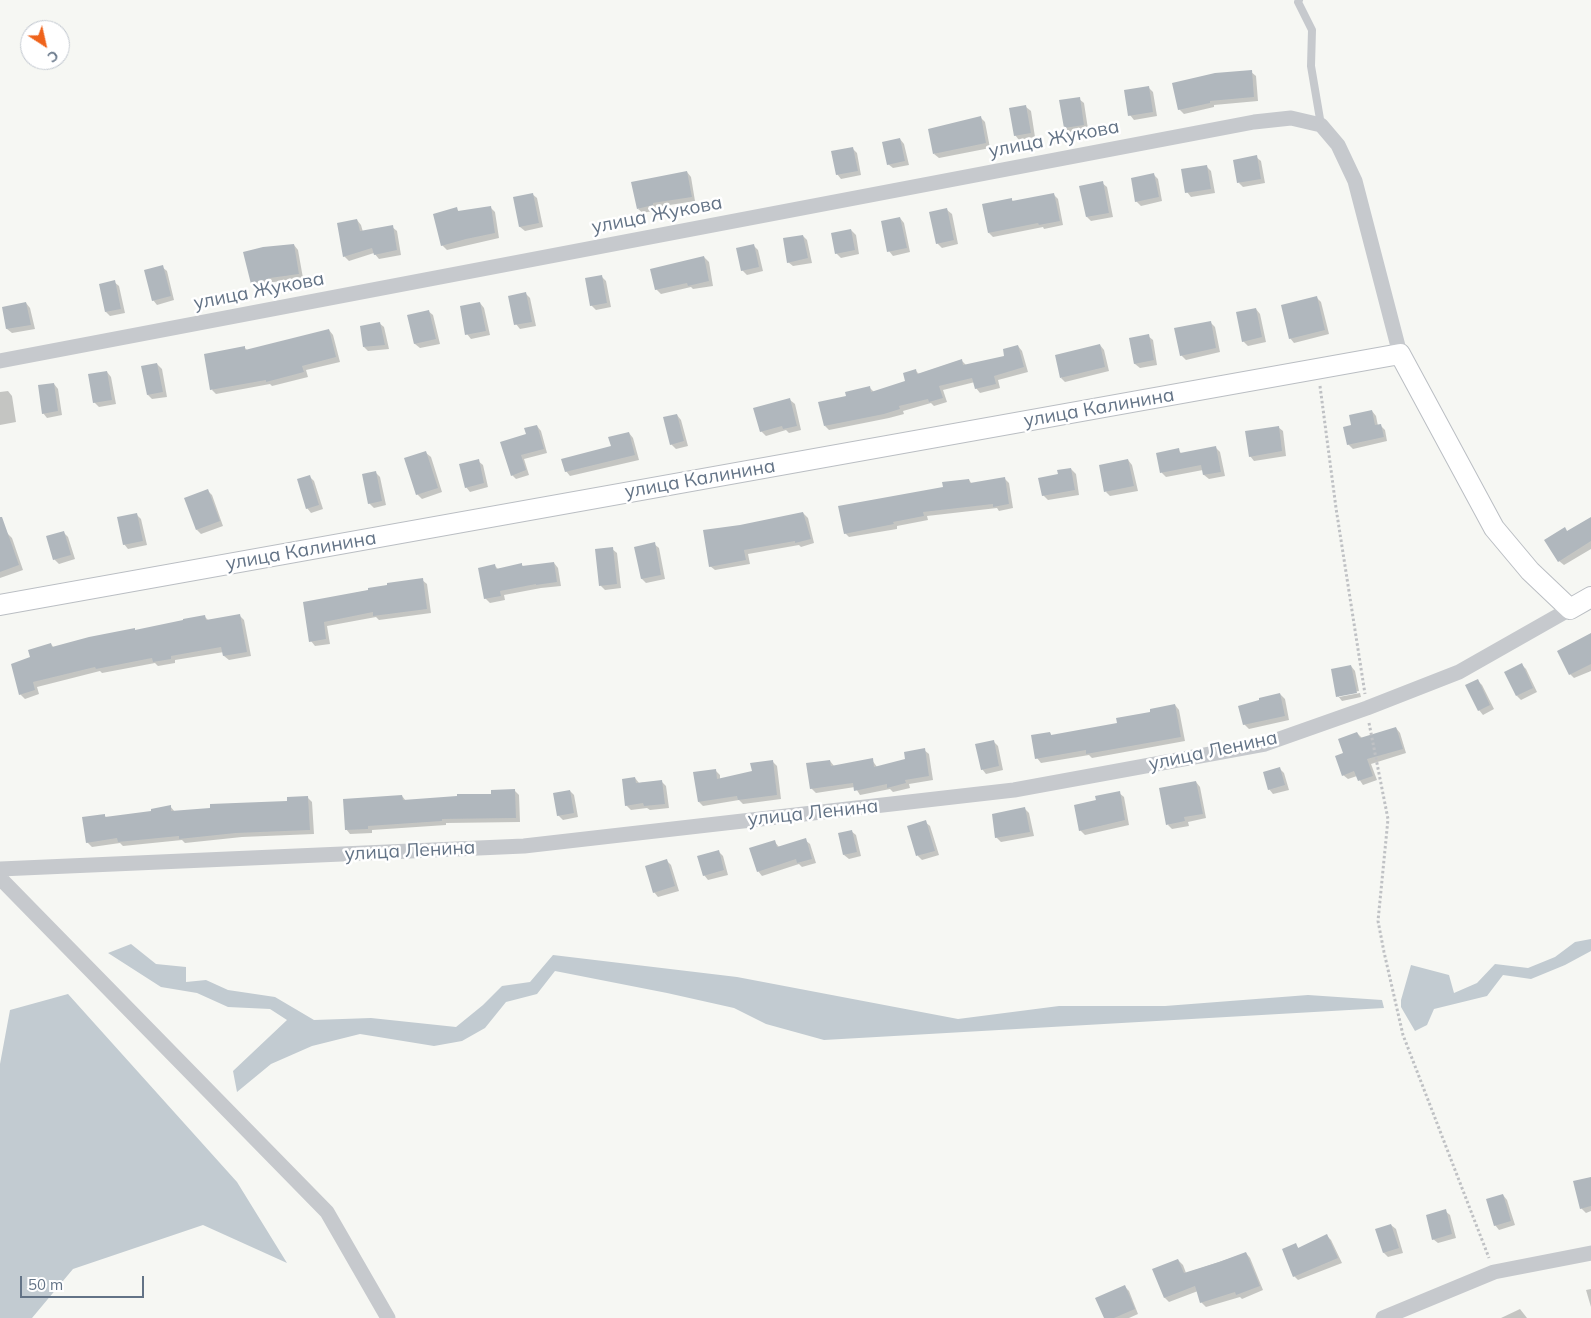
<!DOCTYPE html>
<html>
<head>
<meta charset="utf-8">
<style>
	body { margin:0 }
	#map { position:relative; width:1591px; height:1318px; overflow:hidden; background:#f6f7f3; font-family:Mulish,sans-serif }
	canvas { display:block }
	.north { position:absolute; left:20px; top:20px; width:50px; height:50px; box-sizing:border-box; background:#fff; border:1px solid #c1c7cf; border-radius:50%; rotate:145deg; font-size:14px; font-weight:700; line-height:20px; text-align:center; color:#637386 }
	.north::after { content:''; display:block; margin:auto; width:18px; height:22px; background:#ef631b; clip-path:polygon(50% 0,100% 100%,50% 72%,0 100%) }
	.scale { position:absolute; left:20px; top:1276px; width:124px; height:22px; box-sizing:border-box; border:2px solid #637386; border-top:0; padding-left:6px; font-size:15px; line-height:18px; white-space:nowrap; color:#637386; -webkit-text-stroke:4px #fff; paint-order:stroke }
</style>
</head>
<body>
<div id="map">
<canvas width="1591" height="1318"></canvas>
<div class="north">С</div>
<div class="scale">50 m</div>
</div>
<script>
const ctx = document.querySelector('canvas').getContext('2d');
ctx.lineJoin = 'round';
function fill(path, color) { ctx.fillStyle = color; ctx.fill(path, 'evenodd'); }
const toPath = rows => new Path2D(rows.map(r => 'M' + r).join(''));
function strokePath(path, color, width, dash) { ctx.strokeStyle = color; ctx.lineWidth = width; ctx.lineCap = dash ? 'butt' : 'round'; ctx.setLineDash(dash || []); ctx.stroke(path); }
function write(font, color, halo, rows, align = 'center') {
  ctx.font = font + ' Mulish,sans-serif'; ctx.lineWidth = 5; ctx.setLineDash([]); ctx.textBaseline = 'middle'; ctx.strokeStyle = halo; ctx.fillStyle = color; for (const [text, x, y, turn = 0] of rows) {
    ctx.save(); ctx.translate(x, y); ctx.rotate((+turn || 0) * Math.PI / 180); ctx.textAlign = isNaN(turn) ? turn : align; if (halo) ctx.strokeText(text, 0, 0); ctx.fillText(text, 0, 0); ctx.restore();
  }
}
const water = toPath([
	[1591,939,1591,951,1565,965,1531,979,1503,975,1487,996,1434,1009,1427,1025,1415,1031,1401,1007,1401,1000,1411,965,1449,975,1454,993,1477,983,1495,964,1528,968,1555,957,1575,942],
	[131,944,156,964,186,967,186,982,206,980,228,990,275,997,314,1020,371,1018,456,1027,483,1005,502,986,530,982,553,955,737,977,958,1019,1059,1006,1165,1006,1308,995,1382,1000,1384,1008,824,1040,766,1024,734,1008,667,993,555,971,537,994,506,1002,485,1028,462,1041,434,1046,360,1034,312,1046,271,1064,237,1092,233,1071,287,1020,270,1009,228,1007,197,993,161,987,108,953],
	[68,994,237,1182,287,1263,203,1225,73,1269,32,1318,0,1318,0,1064,10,1010]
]);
const shadow = toPath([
	[1251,72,1256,76,1258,101,1214,105,1214,107,1184,114,1179,109],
	[1148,87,1153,92,1157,116,1134,120,1130,115],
	[1079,99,1084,103,1088,129,1069,132,1065,127],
	[1026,107,1031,111,1035,137,1019,140,1015,135],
	[981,118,985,122,990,148,939,158,934,154],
	[900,139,904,144,909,165,893,168,888,164],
	[852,148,857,153,861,175,841,179,837,174],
	[1256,157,1261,161,1265,183,1243,187,1239,183],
	[1206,166,1211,171,1215,193,1191,197,1187,192],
	[687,172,691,177,695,201,657,207,657,210,643,213,638,209],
	[1153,174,1158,179,1162,201,1141,206,1136,201],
	[1102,183,1107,187,1113,217,1091,221,1087,217],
	[532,194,537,198,543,227,525,231,520,227,514,198],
	[1054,195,1058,199,1063,225,1044,229,1043,227,993,237,989,233,1011,199,1014,202],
	[490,207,495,212,499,238,447,250,442,245,456,209,460,212],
	[947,210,952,214,958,244,942,248,937,243],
	[900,218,904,223,910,252,893,256,889,251],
	[357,220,361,225,363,232,392,227,397,231,401,255,379,259,374,253,349,261,344,256],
	[851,230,856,235,859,254,841,258,836,253],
	[803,236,807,240,812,263,793,266,788,262],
	[294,245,298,250,303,278,274,282,274,284,256,288,252,283],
	[753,245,758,250,763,271,747,275,742,270],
	[704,257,709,262,713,286,693,289,691,287,661,294,656,289],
	[162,267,167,271,174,300,157,305,153,300],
	[601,276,606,281,611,307,596,310,591,305],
	[114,282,119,286,125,313,110,316,106,312],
	[526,294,530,298,536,326,520,329,516,324],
	[1317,298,1321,302,1329,334,1294,343,1290,338],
	[26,303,30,308,35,329,12,333,7,329,3,308],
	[480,303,484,308,490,335,471,339,467,334],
	[1256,309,1260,314,1266,342,1248,346,1243,341],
	[428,311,433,315,440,344,420,348,415,344,408,316],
	[379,323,384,327,389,349,368,351,364,347],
	[1211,323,1215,327,1220,352,1186,360,1181,355],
	[329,330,333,335,340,362,306,370,308,377,272,386,270,384,216,394,212,390,244,347,248,351],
	[1148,336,1153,340,1157,365,1140,368,1135,364,1131,339],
	[1100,345,1104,350,1109,371,1065,382,1061,378],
	[1018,346,1022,351,1028,372,998,380,1000,388,980,393,976,388,975,382,943,390,947,402,934,406,931,403,903,411,904,414,889,418,829,430,825,426,848,396,869,387,874,392,907,382,916,371,919,374,962,361,966,365,1006,357],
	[157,364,162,369,167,397,152,399,148,395],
	[107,372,111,377,116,404,99,407,94,402],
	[54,384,58,389,62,415,47,418,43,413],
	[8,391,12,396,16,422,0,425,0,392],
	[790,400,795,404,801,430,789,433,786,430,766,436,761,431],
	[1372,411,1376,416,1378,426,1380,425,1385,430,1387,441,1353,449,1348,444,1352,426],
	[677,415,681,420,688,446,676,449,671,444],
	[537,426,541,431,547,453,524,459,529,475,516,479,512,475,528,435],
	[1278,427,1283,431,1286,456,1254,461,1250,456],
	[629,433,633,438,639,460,570,476,566,471,612,447],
	[1216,448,1220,452,1225,476,1209,479,1204,475,1203,470,1166,477,1162,473,1158,454,1178,450,1182,454],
	[426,453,431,457,442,492,422,499,417,494],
	[1128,460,1132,465,1138,491,1110,496,1106,492],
	[478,461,483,465,488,487,470,492,466,487],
	[1071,469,1076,474,1079,495,1048,500,1043,495,1059,475],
	[376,473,380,477,386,505,374,508,369,503],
	[309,476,314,481,323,509,311,513,307,508],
	[1004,478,1009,483,1013,508,999,511,997,508,927,516,928,520,897,526,897,529,849,537,845,533,969,480,972,484],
	[207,490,212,495,223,526,201,534,197,530],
	[803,513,808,518,814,543,801,547,799,545,748,554,750,564,715,570,710,566,740,526],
	[136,514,141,519,147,545,128,549,124,544],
	[1591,518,1591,549,1564,565,1559,561,1567,532],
	[7,533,12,538,23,570,0,578,0,536],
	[64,533,68,537,75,559,59,564,54,559],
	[654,544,659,548,665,579,646,583,642,579,635,548],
	[612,549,617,553,621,588,605,590,601,586],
	[554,563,558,568,561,586,541,588,504,595,505,600,490,603,485,598,495,566,498,569,522,565,524,567],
	[422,580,427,584,431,613,379,620,376,617,327,626,330,644,315,646,311,641,304,603],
	[239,615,244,620,251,656,229,660,224,656,224,652,175,660,175,663,158,666,155,663,102,673,100,671,37,687,39,694,25,699,20,694,32,658,51,644,54,648,134,629,136,631,205,617,209,621],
	[1591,634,1591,671,1574,678,1570,674],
	[1522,665,1526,669,1537,692,1521,700,1517,696],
	[1351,666,1355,671,1359,691,1339,695,1339,697,1360,693,1361,697,1342,701,1338,696],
	[1477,680,1482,685,1494,709,1483,715,1479,710],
	[1280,694,1285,699,1289,720,1249,729,1244,724],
	[1175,705,1179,710,1185,741,1092,758,1089,755,1041,763,1037,758,1050,733,1052,736,1118,724],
	[1396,728,1400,733,1406,753,1371,764,1377,780,1363,785,1357,776,1348,779,1343,775,1344,753,1357,733,1362,738],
	[993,741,998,746,1003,770,986,774,982,769],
	[924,750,929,754,933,780,909,784,910,788,893,792,890,789,860,795,855,787,816,793,811,788,830,761,834,766,872,760,877,767,906,760],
	[772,761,777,766,781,799,743,804,739,800,703,806,699,802,715,770,720,775,720,780,753,772],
	[1279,768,1284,773,1289,790,1273,794,1269,789],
	[635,778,639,783,661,781,666,786,669,808,650,810,647,808,631,810,626,805],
	[1196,782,1200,787,1206,818,1188,822,1189,826,1172,829,1168,825],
	[515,791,519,795,520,822,446,823,446,825,372,830,372,833,350,834,346,829,402,796,406,801,493,795],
	[570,791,574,795,578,817,563,820,558,815],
	[1119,793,1124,797,1129,825,1085,835,1080,830,1097,801],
	[308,798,312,802,314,834,242,837,185,843,182,840,123,846,120,843,92,847,87,842,104,815,107,818,153,812,170,806,175,812,289,802],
	[1025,809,1029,813,1034,836,1001,842,996,837],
	[925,822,930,826,939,855,922,860,918,856,909,827],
	[851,831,856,835,861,856,849,859,844,855],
	[805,840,810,844,816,863,802,867,799,864,762,876,758,871,774,841,779,847],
	[719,852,723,856,728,875,708,880,704,875],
	[667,861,671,865,679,891,658,897,654,892],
	[1591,1178,1591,1211,1586,1213,1581,1208],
	[1503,1195,1507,1200,1515,1225,1499,1230,1495,1225],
	[1445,1211,1450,1215,1456,1238,1438,1243,1433,1239],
	[1391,1225,1396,1229,1403,1253,1388,1257,1384,1253,1377,1229],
	[1327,1236,1331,1240,1342,1263,1298,1280,1294,1276,1296,1245,1299,1249],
	[1246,1253,1250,1258,1263,1290,1242,1299,1240,1297,1206,1307,1201,1302,1198,1291,1169,1302,1165,1298,1154,1270,1178,1260,1183,1265,1186,1273],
	[1125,1287,1129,1291,1138,1314,1129,1318,1105,1318],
	[1591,1289,1591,1307,1586,1290],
	[1520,1309,1527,1318,1501,1318]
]);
const building = toPath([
	[1252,70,1254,97,1210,101,1210,103,1178,110,1172,83,1215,73],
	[1149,86,1153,112,1128,116,1124,90],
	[1080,97,1084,125,1064,128,1059,100],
	[1026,105,1031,133,1014,136,1009,108],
	[981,116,986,143,933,154,928,129],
	[900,138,905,161,887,165,882,142],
	[853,147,858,171,836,175,831,151],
	[1257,155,1261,179,1237,183,1233,160],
	[1207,165,1211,189,1185,193,1181,169],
	[687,171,692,197,653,203,653,205,637,209,631,182],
	[1154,173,1159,197,1135,202,1131,178],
	[1103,181,1109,213,1086,217,1079,186],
	[533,193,539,223,519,227,513,197],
	[1054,193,1060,221,1039,225,1038,223,988,233,982,204,1012,198,1012,201],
	[491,206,495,233,466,239,441,246,433,214,457,207,458,211],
	[947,208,954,240,936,244,929,212],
	[900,217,907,248,887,252,881,221],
	[357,219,360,231,393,225,397,250,374,255,372,248,343,257,337,223],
	[851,229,855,250,835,254,831,233],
	[803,235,808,258,787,263,783,238],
	[294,244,299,274,270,278,270,279,251,284,243,252,263,247],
	[754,244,759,267,741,271,736,248],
	[704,256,709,281,688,286,687,283,655,290,650,269],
	[163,265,171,296,152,301,144,270],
	[602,275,607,303,590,306,585,278],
	[115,280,121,309,105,312,99,284],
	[526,292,532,322,514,325,508,296],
	[1317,296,1325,330,1289,339,1281,305],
	[26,302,31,325,6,329,2,307],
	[480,302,486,331,465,335,460,306],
	[1256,308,1262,337,1242,342,1236,312],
	[429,310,436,339,414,344,407,315],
	[1211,321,1216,348,1180,356,1174,328],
	[380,322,385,345,363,347,360,326],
	[329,329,336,357,302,366,304,372,266,382,266,380,210,390,204,354,245,346,245,350],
	[1149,334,1154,360,1134,364,1129,338],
	[1100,344,1105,367,1060,378,1055,355],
	[1018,345,1024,367,994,376,996,384,975,389,972,378,939,386,943,398,929,402,928,399,899,406,900,409,884,414,824,426,818,402,846,396,845,392,870,386,871,392,905,381,903,373,916,369,917,374,962,359,963,365,1004,356,1003,349],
	[157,363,163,392,147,395,141,366],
	[107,371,112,400,93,403,88,374],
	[54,383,58,411,42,414,38,385],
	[790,398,797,426,783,429,782,426,760,432,753,408],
	[1372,410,1375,425,1381,424,1384,437,1347,445,1343,427,1351,425,1349,415],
	[677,414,684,441,670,445,663,417],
	[537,425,544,449,521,455,526,470,511,476,500,442,526,434,524,428],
	[1279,426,1282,451,1249,457,1245,431],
	[629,432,635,455,565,472,561,459,611,446,608,437],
	[1216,446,1221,472,1203,475,1201,465,1160,473,1156,453,1179,448,1180,453],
	[426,451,438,488,416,495,404,458],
	[479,459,484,483,465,488,459,464],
	[1128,459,1134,486,1104,492,1099,465],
	[1071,468,1075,490,1042,496,1038,478,1058,474,1057,470],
	[376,471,382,501,368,504,362,474],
	[310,475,319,505,306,509,297,479],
	[1005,477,1009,504,993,507,993,504,923,512,924,516,893,522,894,524,844,534,838,506,943,487,942,482,969,479,970,483],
	[208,489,220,521,196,530,184,498],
	[803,512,811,539,795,543,795,541,744,550,746,560,709,567,703,530,740,525],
	[137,513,143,541,123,545,117,517],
	[0,517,2,517,19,565,0,572],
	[1591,517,1591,541,1558,562,1544,540,1565,527,1567,531],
	[64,531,71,555,53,560,46,536],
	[655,542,661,575,641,579,634,547],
	[613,547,617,584,599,586,595,549],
	[554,562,557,582,536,585,536,584,500,591,501,596,484,599,478,568,495,564,496,569,522,563,522,566],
	[423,578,427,609,373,616,373,612,324,622,326,639,309,642,303,602,368,590,368,588,387,585,387,583],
	[240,614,247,652,223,656,221,647,171,656,171,659,153,662,152,658,96,669,95,667,33,682,35,690,19,695,11,664,30,657,28,650,51,643,52,647,89,637,135,628,135,630,183,620,183,619,205,615,206,620],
	[1591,633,1591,664,1569,675,1557,651],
	[1522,663,1533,688,1516,696,1504,672],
	[1351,665,1357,693,1336,697,1331,669],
	[1478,679,1490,705,1478,711,1465,685],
	[1280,693,1285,716,1243,725,1238,706,1259,700,1259,698],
	[1175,704,1181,737,1086,754,1086,750,1035,759,1031,735,1050,732,1051,735,1117,723,1116,718,1150,712,1150,709],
	[1396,727,1403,749,1367,759,1373,776,1358,781,1354,771,1342,776,1335,756,1343,753,1338,739,1357,732,1360,738],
	[994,740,999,766,981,770,975,744],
	[925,748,929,776,905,780,906,783,887,788,887,784,854,791,853,783,810,789,806,763,830,760,831,766,873,758,874,767,905,759,904,752],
	[773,760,777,795,738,800,737,796,698,802,693,772,716,769,717,779,752,771,750,763],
	[1280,767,1285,785,1268,790,1263,772],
	[635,777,636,783,662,780,665,804,644,806,643,803,625,806,622,779],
	[1196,781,1203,814,1184,817,1185,821,1166,825,1159,788],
	[515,789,516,818,442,819,442,821,368,826,368,829,345,830,343,799,402,795,403,800,457,796,457,794,491,794,491,790],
	[570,790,574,813,557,816,553,793],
	[1120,791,1125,820,1079,831,1074,805,1096,800,1095,796],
	[308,796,310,830,236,833,179,839,179,836,118,842,117,838,86,843,82,817,105,814,105,817,151,811,151,809,171,805,171,811,210,808,210,804,287,801,287,797],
	[1025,807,1030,832,995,838,992,814],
	[926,820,935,851,916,856,907,826],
	[852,830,857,852,843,855,838,833],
	[806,838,812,859,797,863,796,859,757,872,749,848,775,840,777,847],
	[719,850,724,870,703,876,697,856],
	[667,859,675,886,653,893,645,866],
	[1591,1177,1591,1206,1580,1209,1573,1181],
	[1503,1194,1511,1221,1494,1226,1486,1199],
	[1446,1209,1452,1234,1432,1240,1426,1215],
	[1391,1224,1399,1248,1383,1253,1375,1229],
	[1327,1234,1338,1258,1293,1277,1282,1249,1296,1243,1298,1248],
	[1246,1252,1260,1286,1236,1295,1235,1292,1200,1303,1195,1286,1164,1298,1152,1269,1178,1259,1184,1273,1219,1262],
	[1125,1285,1135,1309,1114,1318,1104,1318,1095,1298]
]);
const path = toPath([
	[1320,386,1336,508,1365,694],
	[1369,723,1388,819,1378,921,1384,952,1403,1035,1489,1258]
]);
const lane = toPath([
	[1299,0,1298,2,1312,30,1311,66,1321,125]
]);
const street = toPath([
	[0,361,1254,122,1291,118,1321,125,1338,145,1355,181,1400,354],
	[0,869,524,846,1014,790,1265,744,1367,708,1459,672,1570,609],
	[0,878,327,1212,388,1318],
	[1383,1318,1494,1272,1591,1253]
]);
const secondary = toPath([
	[0,605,1400,354,1494,528,1530,571,1570,609,1591,597]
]);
const streetNames = [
	["улица Жукова",1054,139,-11],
	["улица Жукова",657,215,-11],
	["улица Жукова",259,291,-11],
	["улица Калинина",1099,408,-10],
	["улица Калинина",700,479,-10],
	["улица Калинина",301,551,-10],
	["улица Ленина",1213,751,-12],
	["улица Ленина",813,813,-6],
	["улица Ленина",410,851,-3]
];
fill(water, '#c2cbd1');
fill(shadow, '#0003');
fill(building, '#b0b7bd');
strokePath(secondary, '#babec3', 22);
strokePath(path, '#bfc1c4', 3, [2.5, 2.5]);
strokePath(lane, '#c6c9cd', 8);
strokePath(street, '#c6c9cd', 15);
strokePath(secondary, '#fff', 20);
write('19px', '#637386', '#fff', streetNames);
</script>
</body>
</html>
